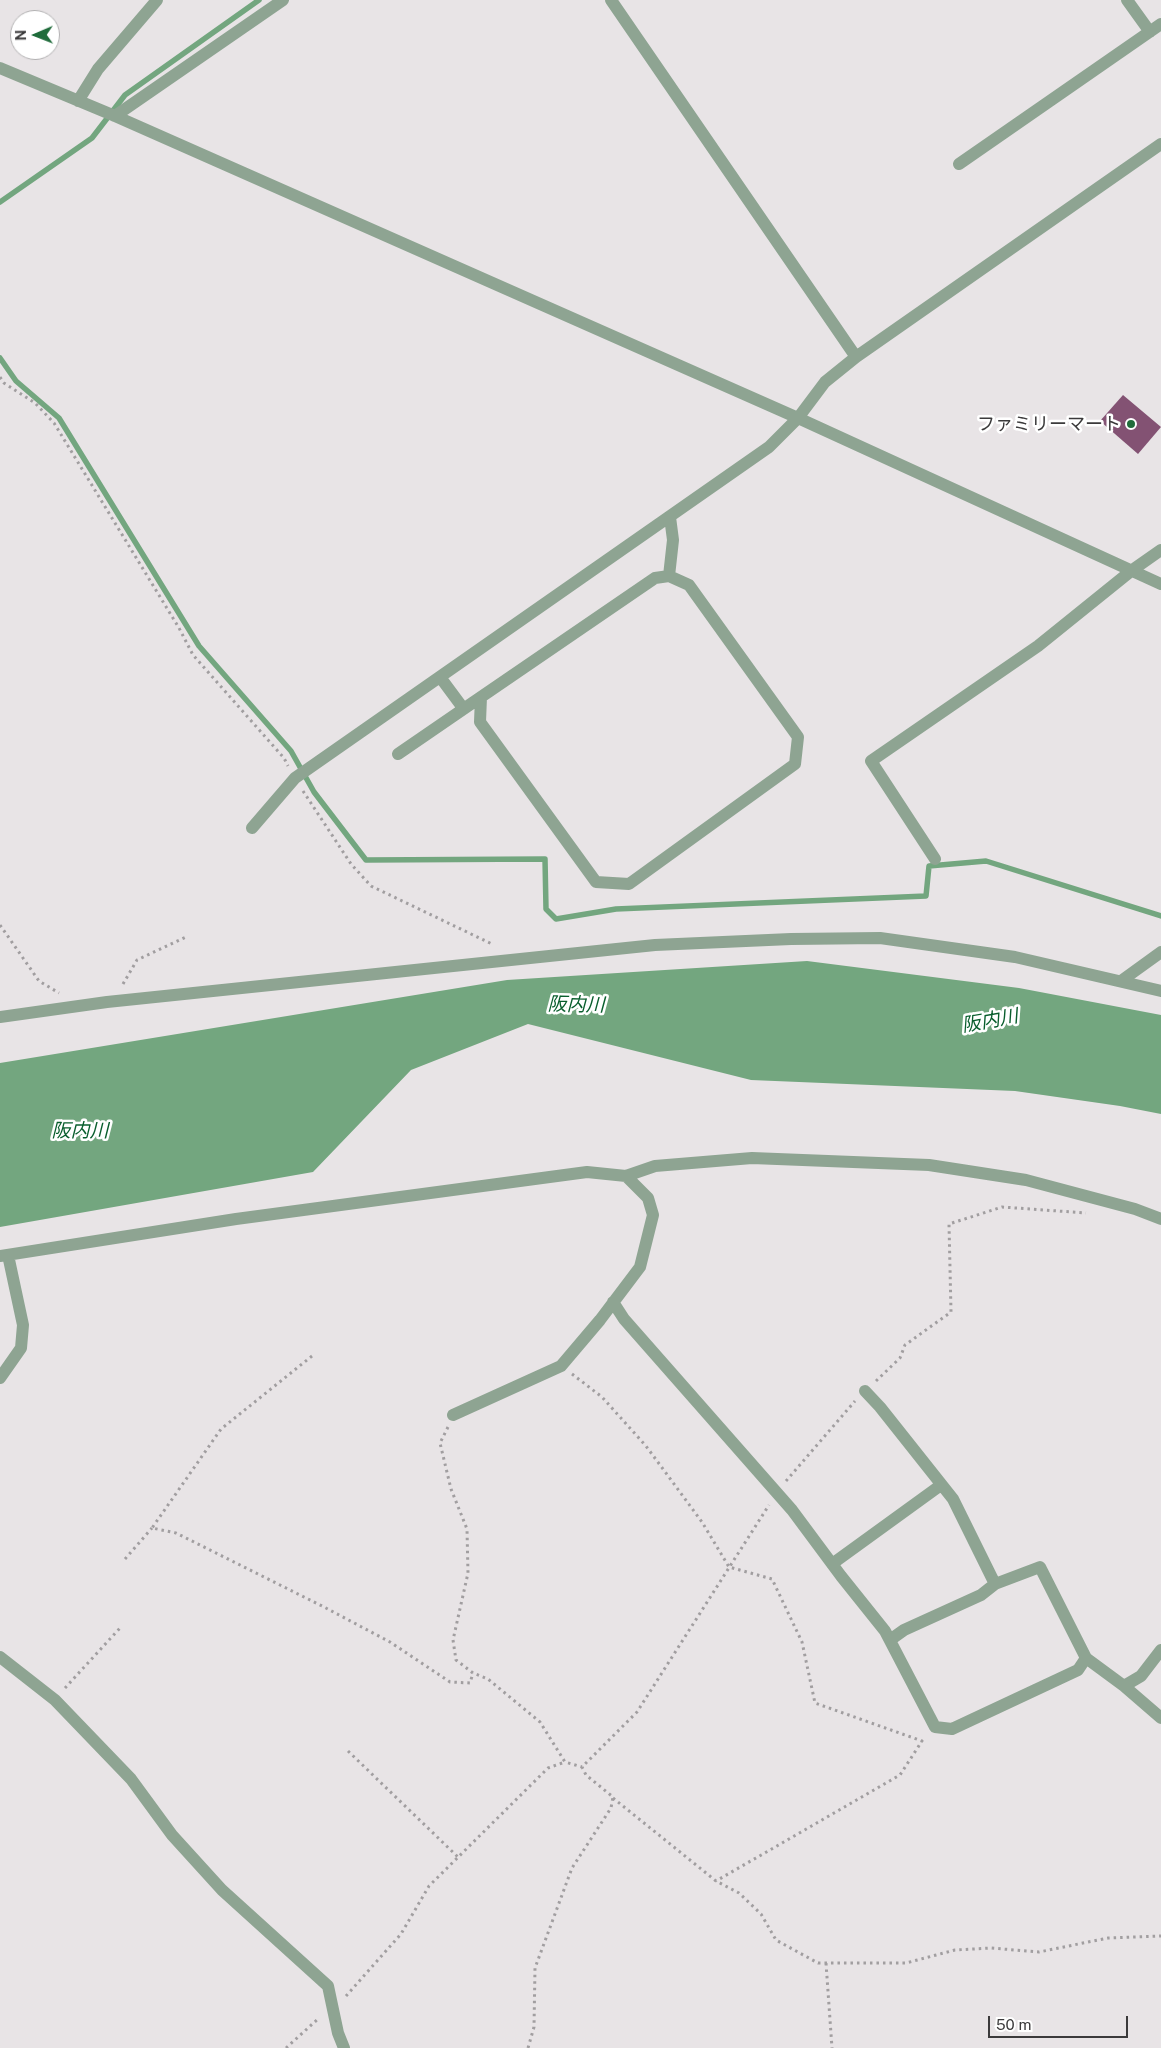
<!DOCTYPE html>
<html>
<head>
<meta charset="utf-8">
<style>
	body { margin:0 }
	#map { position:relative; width:1161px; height:2048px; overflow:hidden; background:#e8e4e6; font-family:"Public Sans",sans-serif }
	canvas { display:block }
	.north { position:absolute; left:10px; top:10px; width:50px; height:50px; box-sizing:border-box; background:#fff; border:1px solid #b1b0b1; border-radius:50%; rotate:269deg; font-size:14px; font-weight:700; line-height:20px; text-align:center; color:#3b3a3b }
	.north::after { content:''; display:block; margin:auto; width:18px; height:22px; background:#206c3b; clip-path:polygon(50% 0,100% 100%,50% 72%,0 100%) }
	.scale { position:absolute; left:988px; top:2016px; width:140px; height:22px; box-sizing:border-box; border:2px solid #3b3a3b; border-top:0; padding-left:6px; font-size:15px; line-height:18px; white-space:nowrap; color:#3b3a3b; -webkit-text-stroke:4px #fff; paint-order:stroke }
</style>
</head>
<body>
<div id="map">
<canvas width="1161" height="2048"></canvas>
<div class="north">N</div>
<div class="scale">50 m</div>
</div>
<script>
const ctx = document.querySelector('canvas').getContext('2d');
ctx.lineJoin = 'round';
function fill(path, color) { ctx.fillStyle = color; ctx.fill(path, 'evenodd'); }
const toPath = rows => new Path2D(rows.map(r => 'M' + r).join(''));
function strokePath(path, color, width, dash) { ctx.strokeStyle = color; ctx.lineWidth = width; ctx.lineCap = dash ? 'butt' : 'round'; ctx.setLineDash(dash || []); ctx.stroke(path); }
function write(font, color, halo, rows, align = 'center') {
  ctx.font = font + ' "Public Sans","Noto Sans JP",sans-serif'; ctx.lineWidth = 5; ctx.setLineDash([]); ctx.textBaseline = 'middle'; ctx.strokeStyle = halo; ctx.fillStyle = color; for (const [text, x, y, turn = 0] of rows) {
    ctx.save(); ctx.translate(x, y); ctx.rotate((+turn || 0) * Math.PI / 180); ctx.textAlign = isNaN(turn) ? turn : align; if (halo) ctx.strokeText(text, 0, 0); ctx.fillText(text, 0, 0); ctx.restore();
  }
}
const water = toPath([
	[807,961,1019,988,1161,1015,1161,1114,1120,1106,1015,1091,751,1080,528,1024,411,1070,313,1172,0,1227,0,1063,507,980]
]);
const stream = toPath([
	[0,202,92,138,125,95,259,0],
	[0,358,16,381,59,418,199,646,291,751,314,792,366,860,545,859,546,909,556,919,616,909,926,896,929,866,986,861,1161,916]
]);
const building = toPath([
	[1123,395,1161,427,1138,454,1100,421]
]);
const path = toPath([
	[0,377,4,383,35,403,54,423,179,628,193,655,284,758,288,766],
	[303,791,351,864,371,886,494,945],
	[0,925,39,981,59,993],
	[123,984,137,960,186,937],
	[312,1356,221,1429,152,1528,176,1533,324,1607,390,1642,450,1682,470,1683,473,1673],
	[572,1374,602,1397,646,1446,702,1522,729,1567,772,1579,802,1642,815,1703,922,1741,900,1775,716,1881],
	[876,1381,900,1358,905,1345,951,1312,949,1224,1002,1207,1086,1213],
	[448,1427,440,1443,451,1489,467,1529,468,1573,453,1640,456,1660,473,1673,488,1679,540,1722,565,1762,582,1767],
	[786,1481,855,1401],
	[125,1559,152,1528],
	[65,1688,120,1628],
	[348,1751,459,1858],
	[613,1798,716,1881,739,1893,761,1914,776,1940,818,1963,906,1963,955,1950,991,1948,1039,1952,1108,1938,1161,1936],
	[826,1963,832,2048],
	[346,1996,401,1934,429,1886,548,1768,565,1762],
	[286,2048,319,2018],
	[528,2048,534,2027,535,1968,572,1868,611,1808,613,1797,586,1775,582,1767,637,1712,769,1505]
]);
const minor = toPath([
	[611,0,856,357],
	[1127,0,1150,32],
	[0,68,115,116,798,418,1161,584],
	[78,101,98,69,157,0],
	[115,116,283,0],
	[959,164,1161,24],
	[669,576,655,578,481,697,480,722,596,882,629,884,795,764,798,737,689,585,669,576,673,540,670,517],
	[440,677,463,708],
	[398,754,481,697],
	[252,828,295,778,769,447,798,418,825,382,856,357,1161,144],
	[935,859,871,761,1038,646,1131,571,1161,550],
	[1121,981,1161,952],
	[0,1017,107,1002,655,945,791,939,880,938,1015,957,1161,991],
	[0,1256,236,1219,587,1172,626,1176,655,1166,752,1158,929,1165,1026,1180,1135,1209,1161,1219],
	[613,1302,624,1319,792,1510,841,1576,885,1631,935,1727,952,1729,1078,1670,1086,1658],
	[0,1378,21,1348,23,1325,8,1255],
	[865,1391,880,1407,953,1499,995,1584,1040,1567,1086,1658,1124,1686,1161,1718],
	[453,1415,561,1366,600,1320,640,1267,653,1215,648,1198,626,1176],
	[832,1564,941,1485],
	[890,1640,904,1630,981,1595,995,1584],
	[0,1657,55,1700,131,1779,172,1835,222,1890,328,1986,338,2033,344,2048],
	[1124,1686,1141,1676,1161,1650]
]);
const markers = [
	[1131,424,5,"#206c3b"]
];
const poiNames = [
	["ファミリーマート",1121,424]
];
const waterNames = [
	["阪内川",576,1005,1],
	["阪内川",990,1021,-10],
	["阪内川",80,1131]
];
fill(water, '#73a67f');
strokePath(stream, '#73a67f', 5.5);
fill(building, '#835273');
strokePath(path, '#a19ea0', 3, [2.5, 4]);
strokePath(minor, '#8ea492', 12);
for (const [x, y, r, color] of markers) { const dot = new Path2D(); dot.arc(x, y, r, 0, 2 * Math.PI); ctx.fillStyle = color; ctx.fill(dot); strokePath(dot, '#fff', 2); }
write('18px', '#3b3a3b', '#fff', poiNames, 'right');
write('italic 19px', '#095e2d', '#fff', waterNames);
</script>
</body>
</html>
